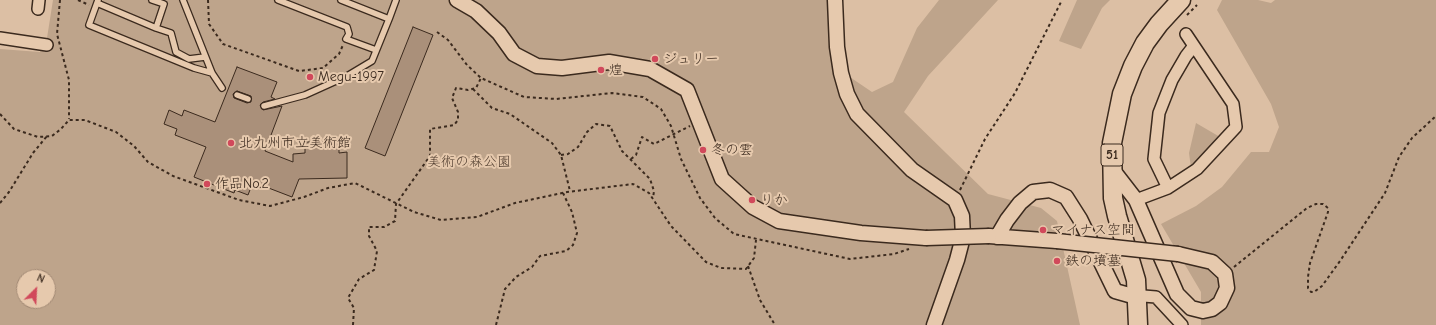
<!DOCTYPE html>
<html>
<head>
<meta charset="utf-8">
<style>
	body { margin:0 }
	#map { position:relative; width:1436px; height:325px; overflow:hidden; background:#dcbfa4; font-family:"Comic Neue",sans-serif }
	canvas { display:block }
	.north { position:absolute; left:16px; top:269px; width:40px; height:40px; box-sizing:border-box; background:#e6c9ad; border:1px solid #a28974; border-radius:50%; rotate:24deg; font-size:11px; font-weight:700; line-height:16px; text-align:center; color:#3b2a1e }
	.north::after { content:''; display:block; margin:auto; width:14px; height:18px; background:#d1495b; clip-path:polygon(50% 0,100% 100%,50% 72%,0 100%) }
</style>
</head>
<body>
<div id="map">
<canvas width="1436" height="325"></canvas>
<div class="north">N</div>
</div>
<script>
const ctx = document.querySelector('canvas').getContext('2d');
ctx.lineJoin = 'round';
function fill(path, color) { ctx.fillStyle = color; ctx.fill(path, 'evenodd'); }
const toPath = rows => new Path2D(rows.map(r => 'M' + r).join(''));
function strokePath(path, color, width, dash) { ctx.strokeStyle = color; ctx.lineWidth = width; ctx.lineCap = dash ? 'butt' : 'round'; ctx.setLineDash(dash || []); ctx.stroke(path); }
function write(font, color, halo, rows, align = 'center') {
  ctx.font = font + ' "Comic Neue","Klee One",sans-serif'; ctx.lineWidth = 4; ctx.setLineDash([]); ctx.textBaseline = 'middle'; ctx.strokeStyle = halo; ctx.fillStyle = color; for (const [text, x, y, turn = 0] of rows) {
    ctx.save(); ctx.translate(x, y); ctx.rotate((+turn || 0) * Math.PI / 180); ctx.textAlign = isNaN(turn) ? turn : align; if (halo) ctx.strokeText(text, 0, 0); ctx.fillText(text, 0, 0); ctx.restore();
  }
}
const green = toPath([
	[53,0,829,0,832,65,872,92,893,82,917,28,939,0,998,0,928,76,904,112,988,194,1041,208,1057,221,1080,325,0,325,0,49,40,52,47,38],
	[24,277,48,277,48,301,24,301],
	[1077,0,1110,0,1102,8,1081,49,1059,41],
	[1222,0,1258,0,1271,3,1275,0,1436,0,1436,325,1201,325,1201,292,1161,224,1196,206,1222,187,1251,152,1269,152,1279,127,1271,104,1217,10],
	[1196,123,1220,137,1191,168,1189,153]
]);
const building = toPath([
	[413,27,433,35,385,156,365,148,413,27],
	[237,67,277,82,271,97,275,99,263,102,260,105,263,110,282,106,265,151,293,162,293,154,305,153,305,142,339,142,339,153,347,152,347,178,299,179,292,197,253,182,248,195,235,190,234,193,194,177,206,147,175,135,177,129,164,124,169,110,182,116,184,110,215,122,237,67],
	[237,91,251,96,251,102,247,103,234,98,233,94,237,91]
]);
const path = toPath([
	[60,0,57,34,69,80,69,119],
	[78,0,89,5],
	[208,0,209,24,223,44,299,71,323,68,339,54,343,45],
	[1187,15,1197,5],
	[437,32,448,40,467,65,481,78,524,97,556,99,612,93,643,97,661,109,671,126,681,159,700,198,715,218,734,234,850,259,894,254,909,249],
	[473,89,492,108,510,114,552,143,561,155,570,191],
	[0,114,14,129,38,137,52,136,61,129,69,120,85,120,116,132,134,146,148,162,173,176,239,200,270,206,304,197,328,188,355,183,414,212,441,220,477,217,515,203,567,192,633,184,649,193,671,226,706,262,721,268,746,269,754,258,756,240],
	[561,155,568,154,578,147,587,132,596,124,610,126,622,151,650,179,654,191,653,198],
	[631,159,636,155,642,137,654,144,690,126],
	[960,190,985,139,1015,93,1062,0],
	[0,203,9,192,33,153,47,136],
	[748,266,760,300,775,325],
	[1234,267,1307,208,1316,204,1323,204,1328,208,1328,212,1310,263,1308,277,1308,288,1311,292,1314,292,1322,286,1340,261,1385,193,1399,157,1412,138,1436,116],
	[353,325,354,308,348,298,359,279,374,270,377,251,369,236,369,227,384,227,395,221,396,204,430,156,430,129,454,125,458,120,458,112,452,98,456,88,468,90,476,88,481,78],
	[496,325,505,289,516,277,532,267,540,256,566,251,573,245,577,233,572,212,563,193]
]);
const service = toPath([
	[98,0,89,25,194,68,212,73],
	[152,0,164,4,156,28,171,33,176,52,189,59,205,57],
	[183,0,212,73,222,88],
	[278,0,347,27,349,34,346,39,376,50],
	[341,0,389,19,396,0],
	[97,3,156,28],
	[237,95,248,99],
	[264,106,305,95,347,76,372,61,389,19]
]);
const minor = toPath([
	[38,9,39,0],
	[0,38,47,45],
	[1168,188,1154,159,1159,113,1172,80,1186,56,1193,47],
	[1136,200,1168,188,1197,169,1236,127,1233,104,1186,34],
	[1131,295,1156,297,1182,325]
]);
const tertiary = toPath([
	[457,0,476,11,499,33,514,54,537,66,562,68,609,62,650,69,687,90,722,179,753,207,779,221,861,233,926,238],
	[835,0,837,47,841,73,847,94,857,114,912,170,955,200,962,216,963,237,957,260,934,325],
	[1112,169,1136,200,1177,294,1191,308,1203,311,1212,309,1220,303,1227,288,1225,274,1212,262,1178,254],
	[989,236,1057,241],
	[997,237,1007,220,1020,203,1033,192,1050,190,1066,197,1080,219,1115,291,1129,295]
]);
const primary = toPath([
	[1138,325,1136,280,1117,216,1113,198,1112,143,1122,94,1133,66,1145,43,1159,24,1181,0]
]);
const tertiaryBridge = toPath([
	[926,238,989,236],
	[1057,241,1178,254]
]);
const markers = [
	[655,59,4,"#d1495b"],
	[601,70,4,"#d1495b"],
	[310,77,4,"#d1495b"],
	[231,143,4,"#d1495b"],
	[703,150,4,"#d1495b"],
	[207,184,4,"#d1495b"],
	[752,200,4,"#d1495b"],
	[1043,230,4,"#d1495b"],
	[1057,261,4,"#d1495b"]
];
const shields = [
	[1112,155,22]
];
const shieldNames = [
	["51",1112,155]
];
const poiNames = [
	["ジュリー",663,59],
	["煌",609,70],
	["Megu-1997",318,77],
	["北九州市立美術館",239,143],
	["冬の雲",711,150],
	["作品No.2",215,184],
	["りか",760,200],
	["マイナス空間",1051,230],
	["鉄の墳墓",1065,261]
];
const parkNames = [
	["美術の森公園",469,162]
];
fill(green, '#bea48b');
fill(building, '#aa907a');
strokePath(building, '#3b2a1e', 1);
strokePath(service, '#3b2a1e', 8);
strokePath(minor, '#3b2a1e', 14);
strokePath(tertiary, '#3b2a1e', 17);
strokePath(primary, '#3b2a1e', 21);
strokePath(path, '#3b2a1e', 2, [3, 3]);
strokePath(service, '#e6c9ad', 5.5);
strokePath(minor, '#e6c9ad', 11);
strokePath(tertiary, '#e6c9ad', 14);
strokePath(primary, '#e6c9ad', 18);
strokePath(tertiaryBridge, '#3b2a1e', 17, []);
strokePath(tertiaryBridge, '#e6c9ad', 14);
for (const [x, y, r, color] of markers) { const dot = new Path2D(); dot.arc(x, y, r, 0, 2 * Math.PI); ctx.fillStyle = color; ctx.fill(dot); strokePath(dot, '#e6c9ad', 1.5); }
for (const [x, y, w] of shields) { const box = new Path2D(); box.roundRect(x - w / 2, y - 11, w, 22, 3); ctx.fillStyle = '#e6c9ad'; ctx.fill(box); strokePath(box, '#3b2a1e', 1); }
write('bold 13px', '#3b2a1e', null, shieldNames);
write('14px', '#3b2a1e', '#e6c9ad', poiNames, 'left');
write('14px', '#4f3c2e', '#e6c9ad', parkNames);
</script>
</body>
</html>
